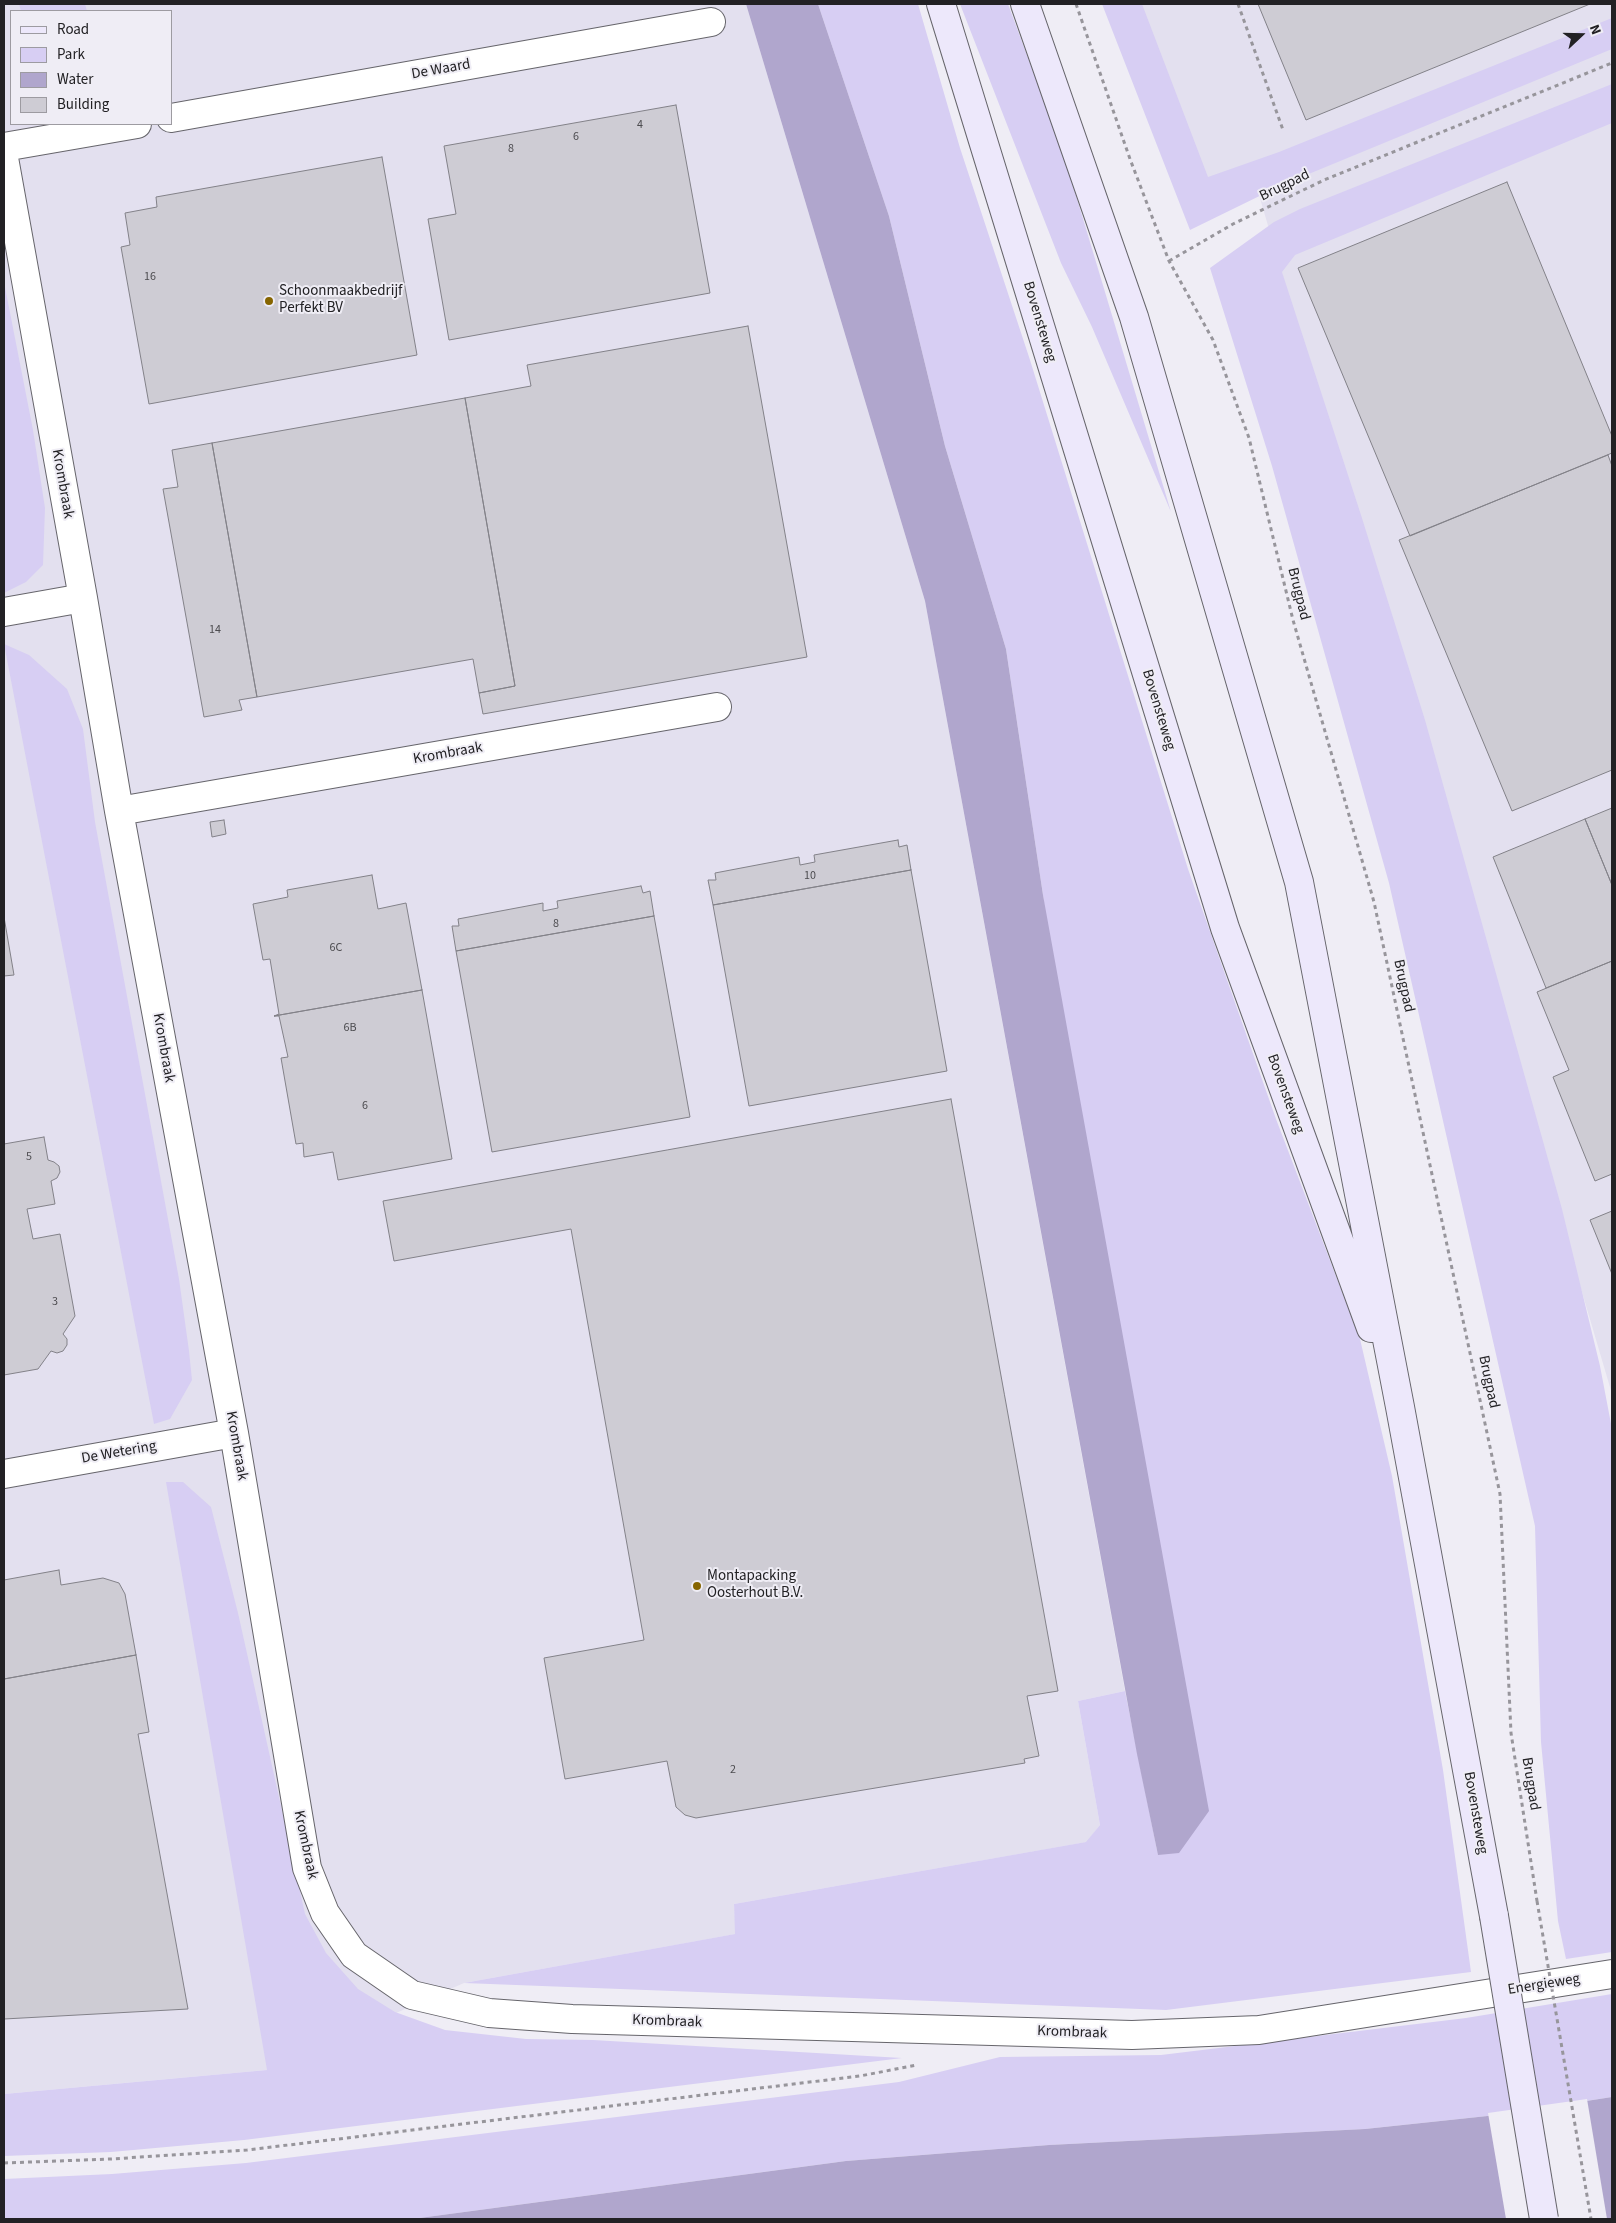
<!DOCTYPE html>
<html>
<head>
<meta charset="utf-8">
<style>
	body { margin:0 }
	#map { position:relative; width:1616px; height:2223px; overflow:hidden; background:#efedf5; font-family:"Source Sans 3",sans-serif }
	canvas { display:block }
	.frame { position:absolute; inset:0; border:5px solid #222124; pointer-events:none }
	.legend { position:absolute; left:10px; top:10px; width:162px; height:115px; box-sizing:border-box; background:#efedf5; border:1px solid #9d9ba1; margin:0; padding:6px 9px; list-style:none; font-size:15px; color:#222124 }
	.legend li { display:flex; align-items:center; gap:10px; height:25px }
	.legend b { width:25px; border:1px solid #9d9ba1 }
	.north { position:absolute; left:1556px; top:10px; width:50px; height:50px; -webkit-text-stroke:4px #efedf5; paint-order:stroke; rotate:69deg; font-size:14px; font-weight:700; line-height:20px; text-align:center; color:#222124 }
	.north::after { content:''; display:block; margin:auto; width:18px; height:22px; background:#222124; clip-path:polygon(50% 0,100% 100%,50% 72%,0 100%) }
</style>
</head>
<body>
<div id="map">
<canvas width="1616" height="2223"></canvas>
<div class="frame"></div>
<ul class="legend">
<li><b style="height:6px;background:#ede8fb"></b>Road</li>
<li><b style="height:14px;background:#d7cef3"></b>Park</li>
<li><b style="height:14px;background:#b0a6cd"></b>Water</li>
<li><b style="height:14px;background:#ceccd4"></b>Building</li>
</ul>
<div class="north">N</div>
</div>
<script>
const ctx = document.querySelector('canvas').getContext('2d');
ctx.lineJoin = 'round';
function fill(path, color) { ctx.fillStyle = color; ctx.fill(path, 'evenodd'); }
const toPath = rows => new Path2D(rows.map(r => 'M' + r).join(''));
function strokePath(path, color, width, dash) { ctx.strokeStyle = color; ctx.lineWidth = width; ctx.lineCap = dash ? 'butt' : 'round'; ctx.setLineDash(dash || []); ctx.stroke(path); }
function write(font, color, halo, rows, align = 'center') {
  ctx.font = font + ' "Source Sans 3",sans-serif'; ctx.lineWidth = 4; ctx.setLineDash([]); ctx.textBaseline = 'middle'; ctx.strokeStyle = halo; ctx.fillStyle = color; for (const [text, x, y, turn = 0] of rows) {
    ctx.save(); ctx.translate(x, y); ctx.rotate((+turn || 0) * Math.PI / 180); ctx.textAlign = isNaN(turn) ? turn : align; if (halo) ctx.strokeText(text, 0, 0); ctx.fillText(text, 0, 0); ctx.restore();
  }
}
const built = toPath([
	[4,4,746,4,925,601,1125,1691,1078,1701,1100,1825,1087,1842,734,1904,736,1934,464,1983,267,2070,4,2094],
	[11,11,171,11,171,124,11,124],
	[1126,4,1612,4,1612,1394,1254,178,1209,195]
]);
const green = toPath([
	[19,4,85,4,87,11,21,11],
	[818,4,918,4,960,148,1030,360,1188,869,1276,1119,1360,1339,1392,1476,1443,1770,1471,1972,1166,2010,464,1983,735,1934,734,1904,1086,1842,1100,1825,1078,1701,1125,1691,1158,1855,1043,895,1006,649,945,446,889,216],
	[960,4,1008,4,1063,152,1171,512,1092,327,1061,263],
	[1102,4,1142,4,1208,177,1279,152,1612,18,1612,49,1282,185,1190,230],
	[1612,84,1612,123,1295,255,1282,272,1361,515,1425,720,1562,1209,1600,1366,1612,1429,1612,1952,1566,1959,1558,1921,1541,1742,1535,1526,1389,883,1272,466,1210,268,1274,222,1300,209],
	[4,282,33,430,45,508,43,565,26,582,4,593],
	[4,644,29,655,67,689,83,729,95,822,179,1279,189,1351,192,1380,170,1419,154,1424],
	[166,1482,183,1482,211,1507,238,1613,305,1914,326,1953,358,1989,395,2012,445,2030,526,2039,593,2040,902,2058,244,2140,111,2152,4,2156,4,2094,267,2070],
	[1612,1994,1612,2097,1497,2115,1365,2129,1049,2145,846,2161,412,2219,4,2219,4,2179,112,2174,246,2163,899,2082,1000,2057,1161,2055,1466,2018]
]);
const water = toPath([
	[746,4,818,4,889,216,945,446,1006,649,1043,895,1209,1811,1179,1853,1158,1855,1137,1754,925,601],
	[1612,2097,1612,2219,412,2219,846,2161,1049,2145,1365,2129,1497,2115]
]);
const pier = toPath([
	[1587,2099,1607,2219,1506,2219,1488,2113]
]);
const building = toPath([
	[1258,4,1590,4,1306,120,1258,4],
	[676,105,710,293,449,340,428,219,456,214,444,146,676,105],
	[382,157,417,355,149,404,121,247,130,245,125,213,157,207,156,197,382,157],
	[1507,182,1612,436,1612,453,1410,536,1298,268,1507,182],
	[748,326,807,657,483,714,479,693,515,686,465,398,531,386,527,365,748,326],
	[465,398,515,686,479,693,473,659,257,697,212,443,465,398],
	[212,443,257,697,239,700,242,710,204,717,163,489,178,487,172,450,212,443],
	[1608,455,1612,466,1612,770,1512,811,1399,540,1608,455],
	[1612,808,1612,885,1585,819,1612,808],
	[1585,819,1612,885,1612,961,1546,988,1493,857,1585,819],
	[224,820,226,834,212,837,210,822,224,820],
	[898,840,899,847,907,845,911,870,713,905,708,880,716,880,715,873,799,857,800,865,815,862,814,855,898,840],
	[911,870,947,1071,749,1106,713,905,911,870],
	[372,875,378,909,406,903,422,990,274,1016,279,1014,270,959,263,960,253,904,288,897,287,890,372,875],
	[641,886,643,893,650,891,654,916,456,951,452,926,459,926,458,919,543,903,543,911,558,908,557,901,641,886],
	[654,916,690,1117,492,1152,456,951,654,916],
	[4,917,14,975,4,976,4,917],
	[1612,961,1612,1174,1595,1181,1553,1077,1569,1070,1537,992,1612,961],
	[422,990,452,1159,338,1180,333,1152,304,1157,303,1143,296,1144,281,1058,288,1057,279,1016,274,1016,422,990],
	[951,1099,1058,1691,1027,1696,1039,1756,1024,1759,1025,1763,696,1818,685,1815,676,1807,667,1761,565,1779,544,1658,644,1640,571,1229,394,1261,383,1201,951,1099],
	[44,1137,48,1160,54,1162,59,1166,60,1172,57,1178,51,1181,55,1204,27,1209,33,1239,60,1234,75,1316,63,1334,67,1339,67,1345,63,1351,57,1353,51,1351,38,1369,4,1375,4,1144,44,1137],
	[1612,1211,1612,1274,1590,1220,1612,1211],
	[59,1570,61,1585,103,1578,119,1583,125,1594,136,1655,4,1679,4,1580,59,1570],
	[136,1655,149,1732,138,1734,188,2009,4,2019,4,1679,136,1655]
]);
const path = toPath([
	[1076,4,1130,159,1169,261,1213,340,1249,438,1293,620,1374,902,1500,1494,1511,1733,1537,1901],
	[1238,4,1283,130],
	[1169,261,1233,224,1324,180,1612,63],
	[4,2163,111,2159,247,2150,860,2076,917,2065]
]);
const minor = toPath([
	[171,118,711,22],
	[4,147,137,124],
	[4,158,83,598,119,811,234,1433,307,1868,325,1913,354,1955,412,1995,489,2013,572,2019,1132,2035,1259,2030,1612,1974],
	[4,612,83,598],
	[119,811,717,707],
	[4,1474,234,1433]
]);
const secondary = toPath([
	[941,4,1225,928,1371,1328],
	[1025,4,1134,317,1299,882,1400,1407,1494,1916]
]);
const pathBridge = toPath([
	[1537,1901,1591,2219]
]);
const secondaryBridge = toPath([
	[1494,1916,1544,2219]
]);
const markers = [
	[269,301,5,"#866500"],
	[697,1586,5,"#866500"]
];
const numberNames = [
	["4",640,125],
	["6",576,137],
	["8",511,149],
	["16",150,277],
	["14",215,630],
	["10",810,876],
	["8",556,924],
	["6C",336,948],
	["6B",350,1028],
	["6",365,1106],
	["5",29,1157],
	["3",55,1302],
	["2",733,1770]
];
const streetNames = [
	["De Waard",441,70,-10],
	["Brugpad",1285,186,-26],
	["Bovensteweg",1039,322,73],
	["Krombraak",62,484,80],
	["Brugpad",1298,594,76],
	["Bovensteweg",1158,710,73],
	["Krombraak",448,754,-10],
	["Brugpad",1403,986,78],
	["Krombraak",163,1048,80],
	["Bovensteweg",1285,1094,70],
	["Brugpad",1488,1382,78],
	["Krombraak",236,1446,80],
	["De Wetering",119,1453,-10],
	["Brugpad",1530,1784,81],
	["Bovensteweg",1475,1813,80],
	["Krombraak",305,1845,78],
	["Energieweg",1544,1985,-9],
	["Krombraak",667,2022,2],
	["Krombraak",1072,2033,2]
];
const poiNames = [
	["Schoonmaakbedrijf",279,292],
	["Perfekt BV",279,309],
	["Montapacking",707,1577],
	["Oosterhout B.V.",707,1594]
];
fill(built, '#e3e0ef');
fill(green, '#d7cef3');
fill(water, '#b0a6cd');
fill(pier, '#efedf5');
fill(building, '#ceccd4');
strokePath(building, '#838289', 1);
strokePath(minor, '#66656b', 30);
strokePath(secondary, '#66656b', 30);
strokePath(path, '#97959b', 3, [4, 4]);
strokePath(minor, '#fff', 28);
strokePath(secondary, '#ede8fb', 28);
strokePath(secondaryBridge, '#66656b', 30, []);
strokePath(pathBridge, '#97959b', 3, [4, 4]);
strokePath(secondaryBridge, '#ede8fb', 28);
for (const [x, y, r, color] of markers) { const dot = new Path2D(); dot.arc(x, y, r, 0, 2 * Math.PI); ctx.fillStyle = color; ctx.fill(dot); strokePath(dot, '#efedf5', 2); }
write('12px', '#4d4c50', null, numberNames);
write('15px', '#222124', '#efedf5', streetNames);
write('15px', '#222124', '#efedf5', poiNames, 'left');
</script>
</body>
</html>
